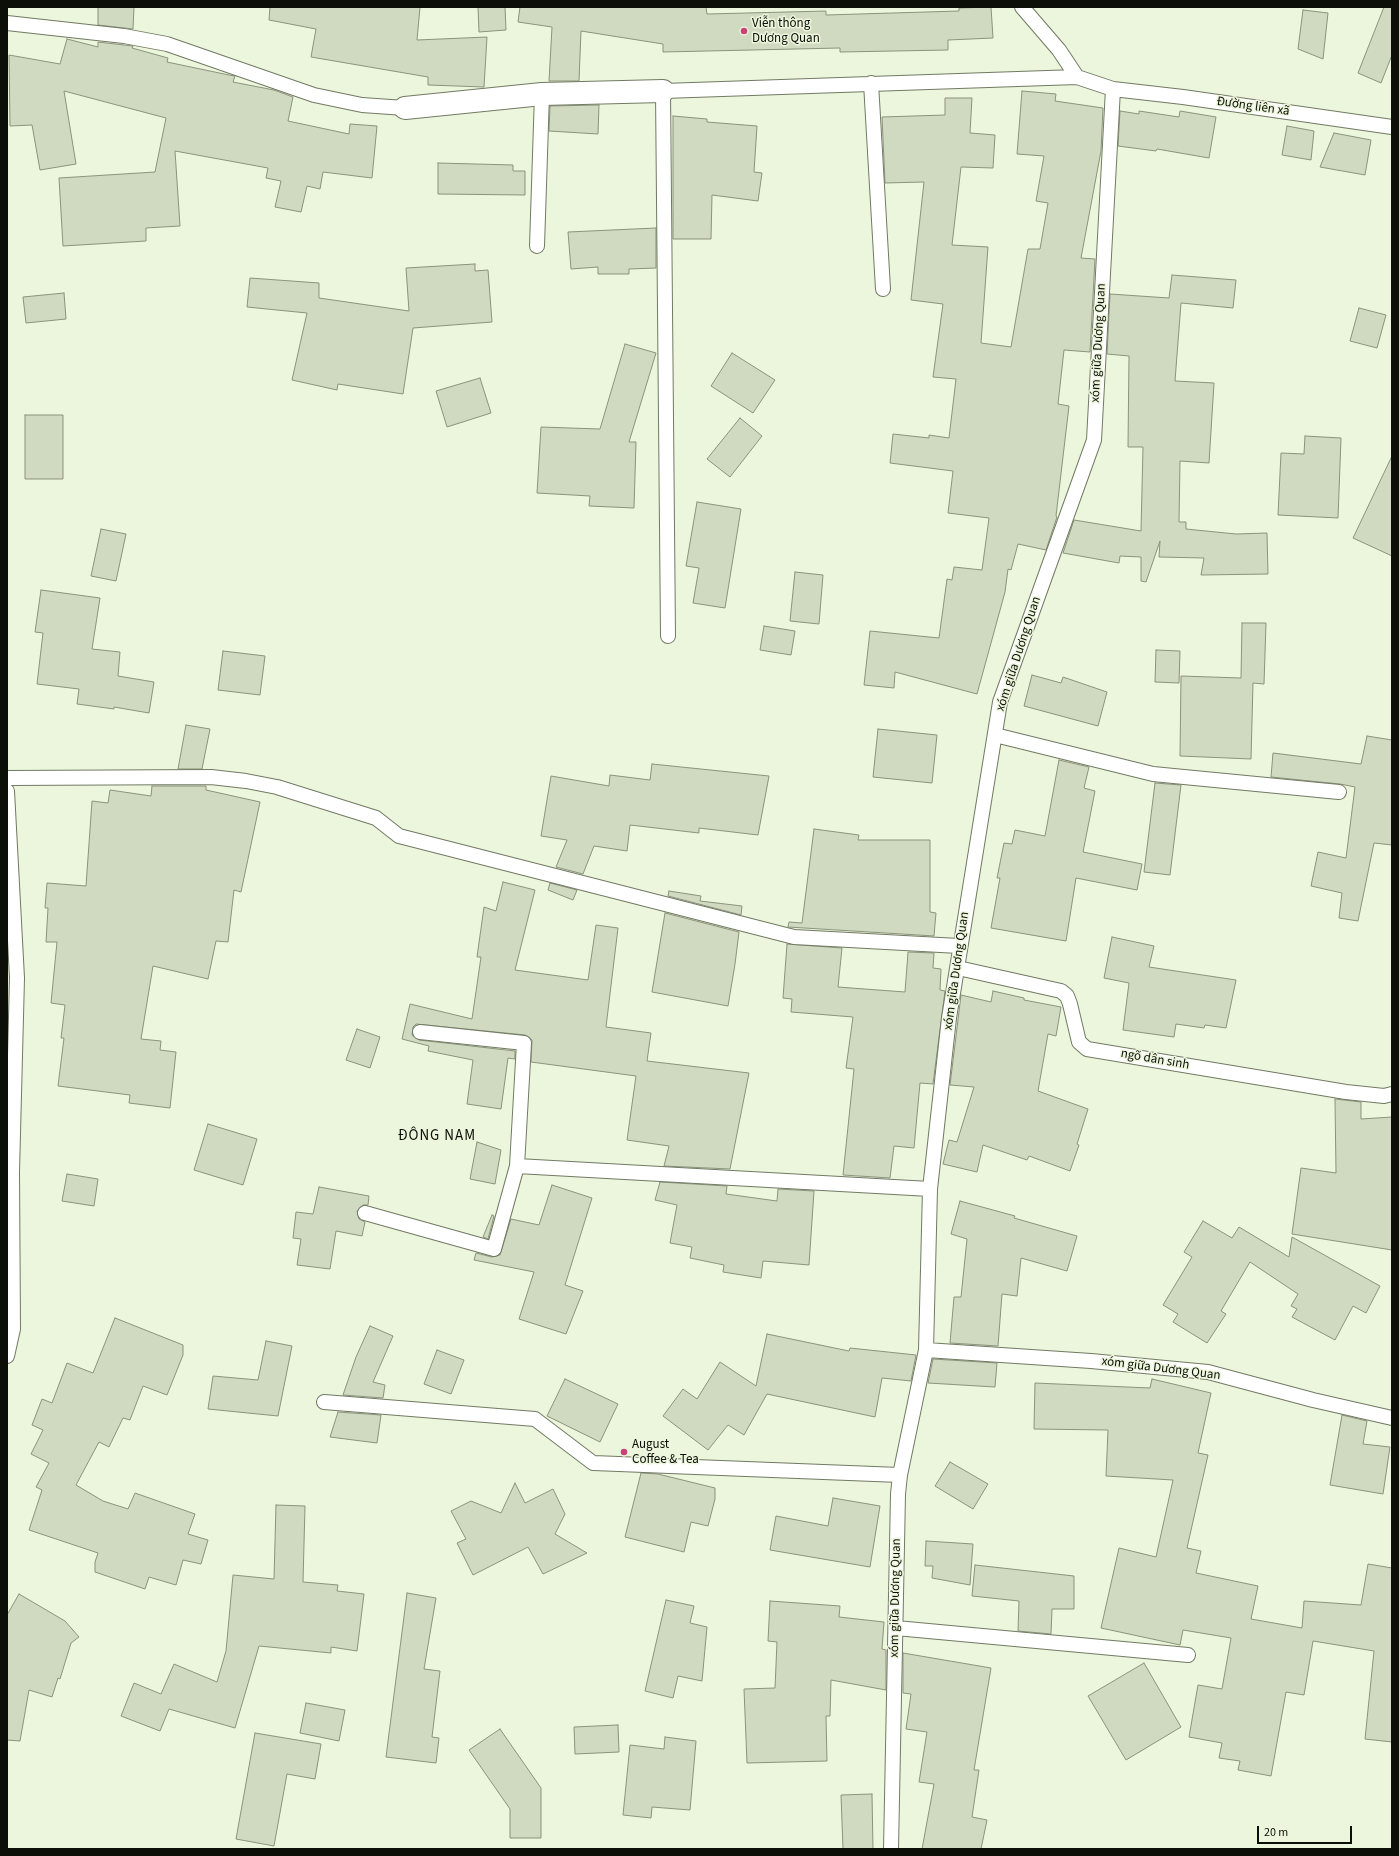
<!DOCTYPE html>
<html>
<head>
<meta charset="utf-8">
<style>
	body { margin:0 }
	#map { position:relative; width:1399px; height:1856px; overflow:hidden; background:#ecf6dc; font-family:"Source Sans 3",sans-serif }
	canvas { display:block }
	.frame { position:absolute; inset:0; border:8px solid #0c0f07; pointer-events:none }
	.scale { position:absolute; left:1257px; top:1826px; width:95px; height:18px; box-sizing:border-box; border:2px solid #0c0f07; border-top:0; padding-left:5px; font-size:12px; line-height:14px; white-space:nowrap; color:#0c0f07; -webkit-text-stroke:3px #ecf6dc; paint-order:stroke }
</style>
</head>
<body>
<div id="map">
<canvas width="1399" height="1856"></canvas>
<div class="frame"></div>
<div class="scale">20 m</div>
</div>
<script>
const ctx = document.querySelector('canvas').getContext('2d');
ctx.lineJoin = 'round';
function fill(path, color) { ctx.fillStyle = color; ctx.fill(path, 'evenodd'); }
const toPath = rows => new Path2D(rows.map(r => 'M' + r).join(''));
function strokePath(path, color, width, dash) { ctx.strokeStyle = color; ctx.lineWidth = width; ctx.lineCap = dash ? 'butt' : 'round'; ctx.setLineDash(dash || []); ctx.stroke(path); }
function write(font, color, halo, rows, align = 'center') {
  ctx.font = font + ' "Source Sans 3",sans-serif'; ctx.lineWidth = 3; ctx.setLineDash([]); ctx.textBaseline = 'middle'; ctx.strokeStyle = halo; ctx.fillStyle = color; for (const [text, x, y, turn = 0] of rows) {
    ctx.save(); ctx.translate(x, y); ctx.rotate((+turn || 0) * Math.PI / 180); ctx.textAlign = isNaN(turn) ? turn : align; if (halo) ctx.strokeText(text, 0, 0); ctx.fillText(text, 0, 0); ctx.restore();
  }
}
const building = toPath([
	[98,7,134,7,133,29,98,25,98,7],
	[270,7,420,7,417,40,487,37,484,87,428,85,428,77,311,57,316,29,269,20,270,7],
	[478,7,505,7,506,30,479,32,478,7],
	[520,7,706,7,707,14,826,11,826,15,959,11,959,8,991,7,993,38,948,40,948,50,840,52,840,48,663,52,663,44,581,31,579,81,549,81,552,27,518,22,520,7],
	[1384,7,1392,7,1392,55,1381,83,1358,73,1384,7],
	[1303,10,1328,13,1323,59,1298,49,1303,10],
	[67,39,98,47,98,42,133,46,132,48,168,58,167,62,229,75,235,76,233,82,274,90,293,97,288,121,349,134,350,124,377,126,372,178,323,172,320,189,307,186,301,212,275,207,281,181,266,178,268,168,175,151,180,226,146,228,146,241,63,246,59,178,155,172,166,118,64,91,76,164,40,170,32,125,10,126,9,55,60,64,67,39],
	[1022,91,1056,94,1055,101,1103,108,1101,151,1081,258,1095,259,1090,352,1064,350,1058,404,1069,406,1056,516,1057,517,1046,550,1018,544,1011,570,1008,569,1005,592,977,694,895,672,894,688,864,685,870,631,939,638,947,579,952,580,954,567,982,570,989,518,948,513,953,471,890,463,893,434,929,438,929,435,949,438,956,379,933,377,943,304,911,300,924,182,885,183,882,117,945,115,945,98,972,98,970,133,995,135,993,168,961,167,952,245,988,247,981,343,1011,347,1028,249,1040,249,1048,203,1036,201,1044,156,1017,154,1022,91],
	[599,105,598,134,549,131,550,106,599,105],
	[1120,111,1139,114,1139,111,1179,117,1180,111,1216,117,1209,158,1157,149,1156,151,1118,146,1120,111],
	[673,116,707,119,707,122,757,126,754,172,762,173,758,201,712,195,711,239,673,239,673,116],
	[1287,126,1314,131,1311,160,1282,155,1287,126],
	[1334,133,1371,140,1365,175,1320,167,1334,133],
	[438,163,513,165,513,171,525,171,525,195,438,194,438,163],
	[656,228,656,268,629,269,629,274,598,274,598,267,571,269,568,232,656,228],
	[475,264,475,271,488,270,492,322,413,328,403,394,338,384,337,390,292,380,307,313,247,307,250,278,319,283,319,298,409,311,406,268,475,264],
	[1172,275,1236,280,1233,308,1181,303,1175,381,1214,383,1209,463,1180,461,1179,522,1186,522,1186,529,1236,534,1267,533,1268,574,1201,575,1204,558,1159,557,1160,541,1146,582,1141,581,1141,557,1120,556,1119,563,1063,553,1074,520,1141,531,1143,447,1128,447,1129,356,1107,354,1110,294,1169,298,1172,275],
	[64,293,66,319,26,323,23,297,64,293],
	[1359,308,1386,315,1377,348,1350,341,1359,308],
	[625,344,656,353,629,442,636,442,634,508,589,506,590,496,537,493,541,427,600,429,625,344],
	[732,353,775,380,753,413,711,386,732,353],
	[480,378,491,413,447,427,436,391,480,378],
	[25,415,63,415,63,479,25,479,25,415],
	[740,418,762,436,730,477,707,459,740,418],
	[1305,436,1341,438,1338,518,1278,515,1281,453,1304,454,1305,436],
	[1392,456,1392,556,1353,538,1392,456],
	[697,502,741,509,725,608,693,603,699,568,686,566,697,502],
	[101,529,126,534,116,581,91,576,101,529],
	[795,572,823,575,819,624,790,621,795,572],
	[41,590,100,598,92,649,120,652,118,676,154,682,149,713,114,707,114,709,77,704,79,689,37,684,43,633,35,632,41,590],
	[1242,623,1266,623,1264,684,1253,683,1251,759,1180,756,1181,676,1241,678,1242,623],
	[764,626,795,631,791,655,760,650,764,626],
	[1156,650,1180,651,1179,683,1155,682,1156,650],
	[223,651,265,656,260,695,218,690,223,651],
	[1032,675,1061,683,1063,677,1107,692,1098,726,1024,706,1032,675],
	[186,725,210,729,202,769,178,769,186,725],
	[878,729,937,735,932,783,873,777,878,729],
	[1367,736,1392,740,1392,845,1374,843,1358,921,1339,918,1342,893,1311,886,1318,852,1346,858,1355,787,1340,784,1271,777,1273,753,1361,764,1367,736],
	[1059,760,1089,767,1084,788,1095,791,1083,852,1142,864,1137,890,1076,878,1066,941,991,928,1000,878,997,878,1004,843,1012,844,1015,830,1045,836,1059,760],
	[652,764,769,776,758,835,699,828,699,833,630,825,627,851,594,846,583,874,556,867,567,840,541,836,551,776,609,786,610,775,650,780,652,764],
	[1155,783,1181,785,1170,875,1144,872,1155,783],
	[152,786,206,786,206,790,260,802,241,892,234,890,228,942,216,941,208,979,153,966,141,1039,161,1041,160,1050,176,1052,170,1108,129,1103,130,1095,58,1086,64,1038,61,1038,65,1005,51,1003,57,942,46,942,48,908,45,908,47,883,86,886,92,801,108,803,110,790,151,796,152,786],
	[814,829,859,835,858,840,930,840,930,912,936,913,934,936,788,927,789,922,802,923,814,829],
	[503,882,535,890,515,970,588,980,596,925,618,928,606,1027,651,1033,647,1061,749,1073,730,1169,664,1166,669,1146,627,1140,636,1076,531,1062,532,1040,525,1035,416,1024,413,1027,412,1035,419,1040,515,1051,515,1059,508,1058,501,1109,467,1104,473,1060,428,1051,429,1046,402,1039,410,1004,472,1019,481,957,477,957,484,907,496,911,503,882],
	[550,883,577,890,573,900,548,890,550,883],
	[669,891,701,896,700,901,742,906,741,915,668,896,669,891],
	[665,913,739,932,735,964,728,1006,652,992,665,913],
	[1112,937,1154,946,1149,967,1236,980,1226,1028,1205,1025,1204,1028,1176,1024,1174,1037,1123,1030,1129,983,1104,978,1112,937],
	[787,944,842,948,838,987,905,992,908,952,934,953,933,968,941,969,940,990,945,991,933,1084,920,1083,914,1148,894,1146,890,1178,843,1175,854,1069,846,1068,853,1017,791,1012,792,999,783,998,787,944],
	[993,991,1024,998,1024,1000,1061,1007,1056,1036,1048,1034,1038,1091,1088,1109,1077,1144,1079,1145,1070,1171,1029,1156,1027,1160,983,1145,977,1172,943,1164,949,1140,957,1142,974,1087,950,1085,961,995,991,1002,993,991],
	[357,1029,380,1037,370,1068,346,1060,357,1029],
	[1335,1099,1361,1102,1361,1119,1392,1117,1392,1250,1292,1234,1301,1168,1336,1173,1335,1099],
	[208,1124,257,1139,243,1185,194,1170,208,1124],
	[477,1142,501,1150,495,1184,470,1179,477,1142],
	[67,1174,98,1179,94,1206,62,1201,67,1174],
	[660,1182,727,1186,726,1194,777,1201,778,1189,814,1191,809,1265,763,1261,761,1278,723,1272,724,1265,690,1258,692,1247,670,1243,677,1205,655,1200,660,1182],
	[552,1185,592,1198,565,1285,583,1291,566,1334,519,1319,534,1272,474,1260,476,1253,492,1257,500,1255,511,1219,539,1225,552,1185],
	[319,1187,369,1196,368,1205,363,1205,357,1211,359,1219,365,1222,362,1236,336,1231,330,1269,297,1265,301,1239,293,1238,296,1212,313,1214,319,1187],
	[960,1201,1015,1216,1014,1218,1077,1236,1067,1271,1021,1258,1017,1296,1002,1294,998,1346,950,1343,954,1297,961,1297,967,1239,951,1234,960,1201],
	[492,1215,494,1216,488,1239,483,1237,492,1215],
	[1203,1221,1232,1238,1239,1227,1289,1257,1292,1237,1380,1286,1366,1313,1353,1306,1335,1340,1292,1317,1297,1309,1291,1306,1298,1294,1250,1262,1221,1311,1226,1314,1207,1343,1173,1322,1178,1314,1163,1305,1192,1257,1184,1252,1203,1221],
	[115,1318,183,1345,183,1355,167,1395,143,1386,130,1420,123,1418,109,1447,99,1442,76,1485,103,1501,128,1509,135,1493,195,1514,188,1534,208,1540,201,1564,183,1560,176,1585,149,1577,145,1589,95,1572,95,1562,98,1553,29,1530,42,1490,36,1487,49,1463,31,1454,43,1430,32,1425,42,1399,52,1403,67,1363,93,1373,115,1318],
	[370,1326,393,1336,373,1382,385,1385,383,1398,343,1395,356,1357,370,1326],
	[767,1334,849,1351,850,1348,916,1355,911,1381,882,1378,875,1417,767,1394,744,1435,728,1425,708,1450,663,1416,683,1389,697,1399,720,1362,756,1386,767,1334],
	[266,1341,292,1346,278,1416,208,1409,213,1376,258,1380,266,1341],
	[437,1350,464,1360,451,1394,424,1384,437,1350],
	[933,1359,997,1363,995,1387,928,1383,933,1359],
	[565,1379,618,1404,600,1442,547,1416,565,1379],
	[1152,1379,1211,1393,1198,1453,1208,1455,1187,1548,1201,1551,1196,1573,1258,1586,1251,1619,1302,1628,1304,1601,1361,1605,1368,1564,1392,1568,1392,1742,1365,1739,1374,1651,1313,1641,1304,1695,1286,1692,1271,1776,1238,1770,1240,1761,1219,1758,1222,1743,1189,1737,1198,1685,1222,1689,1231,1638,1183,1630,1180,1645,1101,1628,1119,1548,1156,1557,1173,1480,1106,1476,1108,1430,1034,1429,1035,1383,1150,1388,1152,1379],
	[338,1412,381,1415,377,1443,330,1437,338,1412],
	[1342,1415,1367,1421,1363,1444,1390,1447,1383,1494,1330,1485,1342,1415],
	[950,1462,988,1484,973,1509,935,1486,950,1462],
	[641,1473,658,1474,715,1488,715,1499,708,1526,691,1522,684,1552,625,1537,641,1473],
	[515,1483,525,1503,553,1489,565,1514,555,1534,587,1553,543,1574,528,1547,473,1575,457,1543,466,1539,451,1511,471,1501,501,1513,515,1483],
	[833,1498,880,1506,870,1567,770,1550,776,1516,828,1526,833,1498],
	[276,1505,305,1506,303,1582,338,1585,337,1591,364,1594,357,1651,331,1647,331,1653,259,1646,235,1728,169,1709,160,1731,121,1716,134,1683,161,1694,174,1664,217,1682,226,1651,233,1575,274,1579,276,1505],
	[926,1541,973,1544,970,1585,932,1578,933,1566,925,1566,926,1541],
	[975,1565,1074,1576,1074,1609,1052,1609,1051,1634,1018,1631,1019,1601,972,1596,975,1565],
	[407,1593,436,1598,424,1669,440,1671,432,1737,439,1738,436,1763,386,1757,407,1593],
	[19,1594,65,1621,79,1637,71,1643,60,1679,58,1678,52,1697,29,1690,20,1741,7,1740,7,1615,19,1594],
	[666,1600,694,1606,690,1623,707,1627,702,1681,678,1676,673,1698,645,1691,666,1600],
	[770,1601,840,1606,839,1617,884,1622,882,1649,886,1650,886,1690,831,1680,830,1716,826,1716,827,1761,747,1763,744,1689,775,1688,777,1642,768,1641,770,1601],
	[903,1653,991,1668,974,1770,979,1770,972,1817,987,1820,981,1849,922,1849,934,1784,919,1782,927,1732,906,1729,911,1694,903,1693,903,1653],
	[1144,1663,1181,1727,1126,1760,1088,1696,1144,1663],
	[306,1703,345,1710,339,1741,300,1733,306,1703],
	[618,1725,619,1752,575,1754,574,1727,618,1725],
	[500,1729,541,1788,541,1838,510,1838,510,1809,469,1750,500,1729],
	[255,1733,321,1744,315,1779,287,1774,274,1846,236,1839,255,1733],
	[665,1737,696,1741,690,1810,652,1807,651,1818,623,1815,630,1745,664,1749,665,1737],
	[872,1794,873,1849,843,1849,841,1795,872,1794]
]);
const lane = toPath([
	[1022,7,1059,50,1077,77,1113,89,1183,97,1392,127],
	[7,23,124,36,167,44,314,95,362,105,405,108],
	[871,83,883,289],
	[537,246,542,94],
	[668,636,663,91,1077,77],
	[995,735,1153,774,1339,792],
	[7,778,211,777,246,781,277,787,376,818,399,836,794,937,959,946],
	[7,791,17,978,12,1172,13,1329,7,1356],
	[958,968,1061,991,1067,996,1070,1004,1079,1042,1087,1049,1346,1092,1384,1096,1392,1094],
	[420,1032,524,1043,517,1166,930,1189],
	[365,1213,494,1249,517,1166],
	[926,1350,1091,1361,1208,1372,1313,1400,1392,1418],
	[324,1402,535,1419,593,1463,900,1475],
	[896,1628,1188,1655],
	[891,1849,898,1494,900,1475,926,1350,930,1189,949,1018,1000,702,1094,440,1113,89]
]);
const street = toPath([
	[405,108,542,94,663,91]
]);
const markers = [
	[744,31,4,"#cb4178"],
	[624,1452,4,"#cb4178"]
];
const poiNames = [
	["Viễn thông",752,24],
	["Dương Quan",752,39],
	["August",632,1445],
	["Coffee & Tea",632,1460]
];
const streetNames = [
	["Đường liên xã",1253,107,8],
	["xóm giữa Dương Quan",1099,343,-87],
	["xóm giữa Dương Quan",1019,654,-72],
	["xóm giữa Dương Quan",957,971,-82],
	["ngõ dân sinh",1155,1060,10],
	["xóm giữa Dương Quan",1161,1369,7],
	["xóm giữa Dương Quan",896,1598,-89]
];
const quarterNames = [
	["ĐÔNG NAM",437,1137]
];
fill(building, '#d0dac0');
strokePath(building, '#8a937b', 1);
strokePath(lane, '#717a63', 16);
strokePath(street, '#717a63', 24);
strokePath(lane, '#fff', 14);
strokePath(street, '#fff', 22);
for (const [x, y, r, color] of markers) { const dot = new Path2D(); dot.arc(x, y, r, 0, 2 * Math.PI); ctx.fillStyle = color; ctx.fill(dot); strokePath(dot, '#ecf6dc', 1.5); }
write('13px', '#0c0f07', '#ecf6dc', poiNames, 'left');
write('13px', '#0c0f07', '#ecf6dc', streetNames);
ctx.letterSpacing = '1px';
write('15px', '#0c0f07', '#ecf6dc', quarterNames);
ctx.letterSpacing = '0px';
</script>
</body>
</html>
